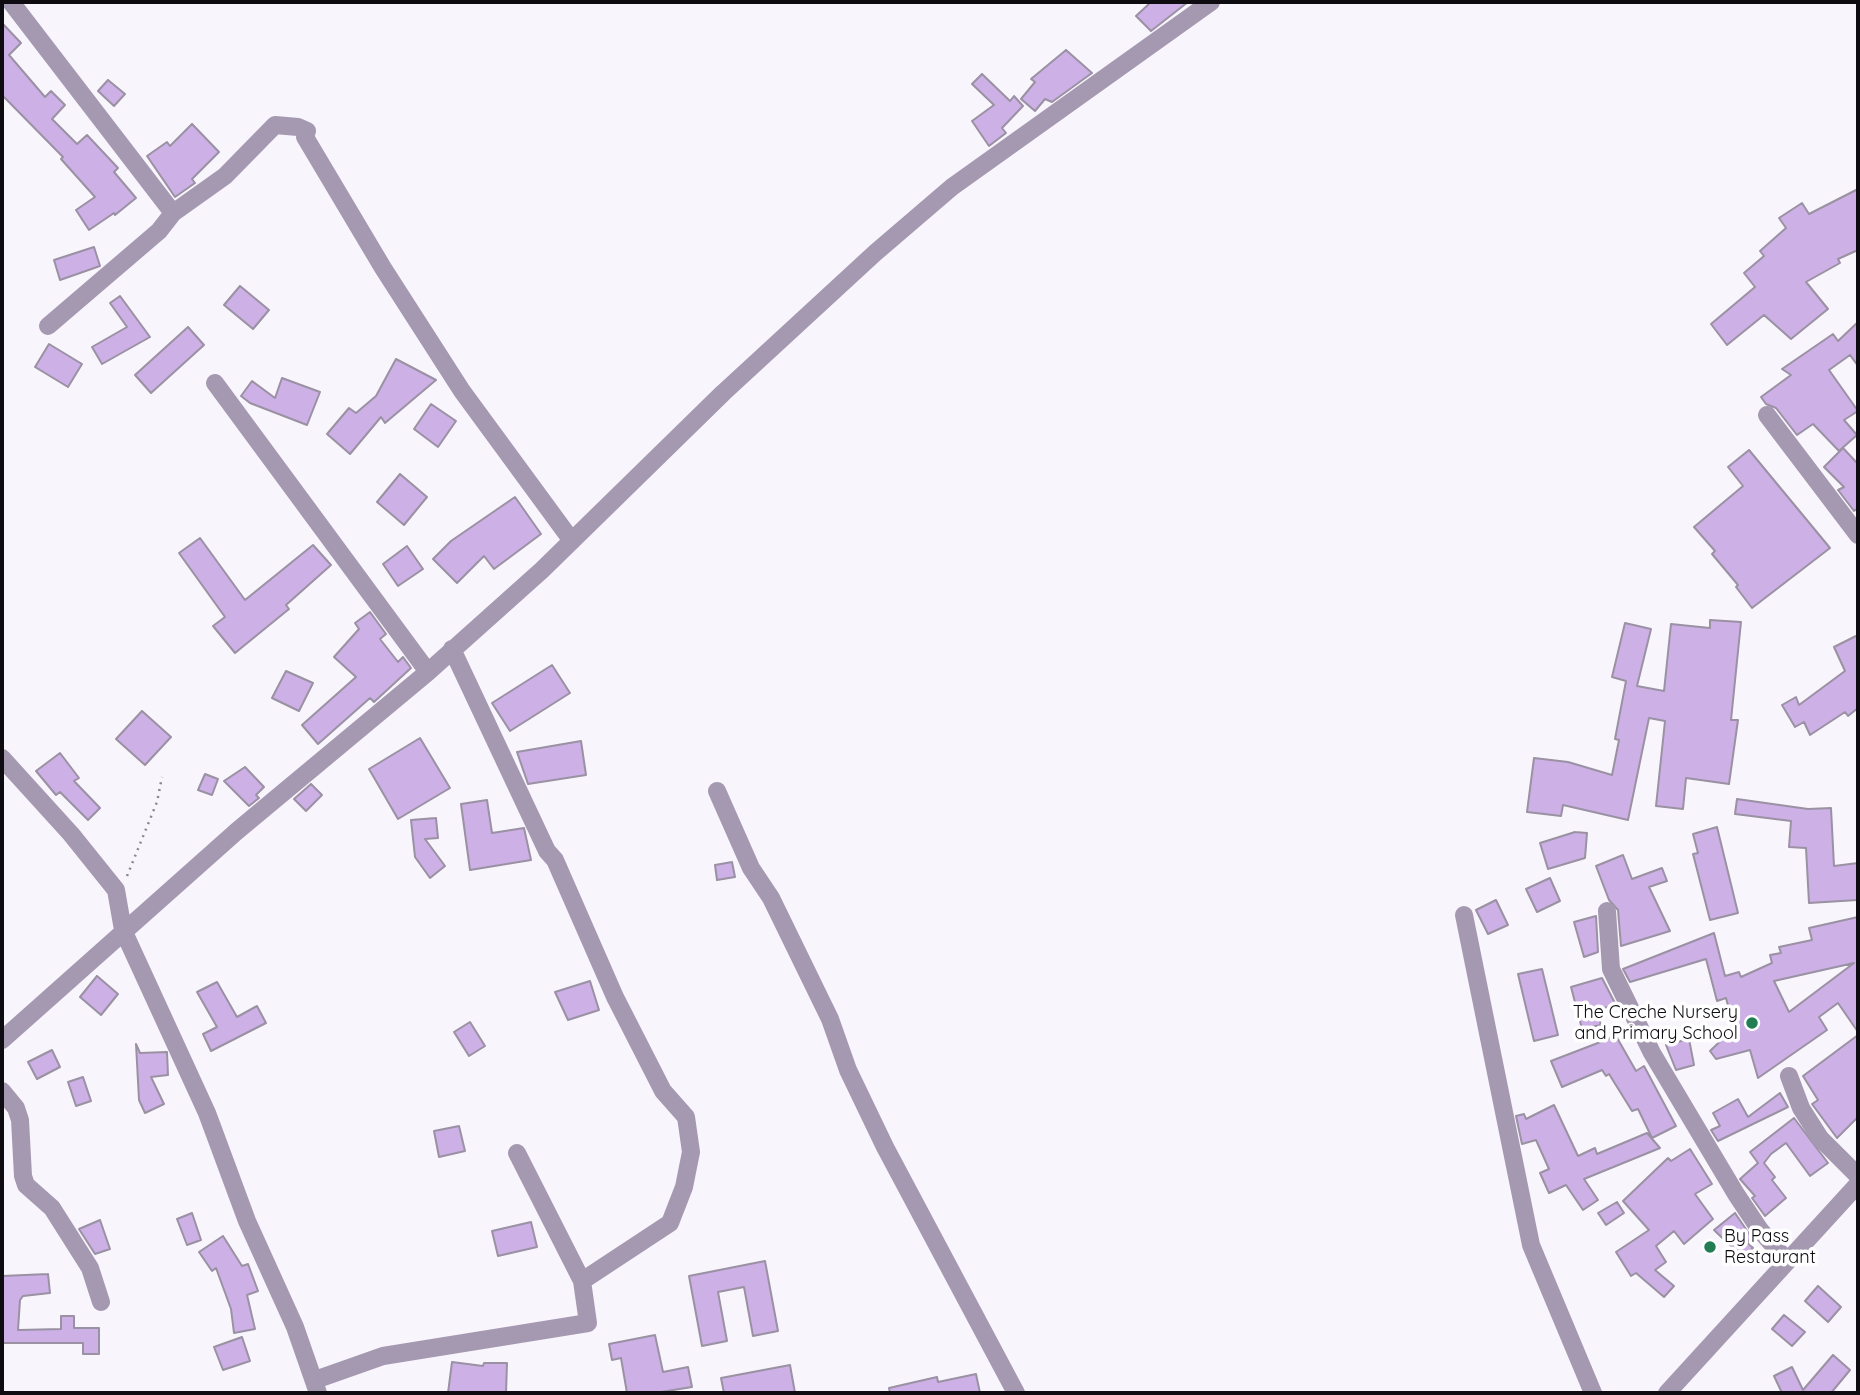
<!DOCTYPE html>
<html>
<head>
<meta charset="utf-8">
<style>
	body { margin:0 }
	#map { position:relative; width:1860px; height:1395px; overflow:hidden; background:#f9f5fd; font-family:Quicksand,sans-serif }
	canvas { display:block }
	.frame { position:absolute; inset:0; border:4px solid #0e0b11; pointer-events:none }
</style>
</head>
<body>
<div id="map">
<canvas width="1860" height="1395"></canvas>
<div class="frame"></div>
</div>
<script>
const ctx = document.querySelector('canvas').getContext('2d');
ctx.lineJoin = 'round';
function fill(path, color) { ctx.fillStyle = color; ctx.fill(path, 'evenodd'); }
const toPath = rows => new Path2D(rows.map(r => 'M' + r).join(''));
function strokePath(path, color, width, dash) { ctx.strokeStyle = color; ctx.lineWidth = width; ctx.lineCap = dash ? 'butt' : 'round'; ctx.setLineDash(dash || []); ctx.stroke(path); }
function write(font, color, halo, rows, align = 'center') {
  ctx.font = font + ' Quicksand,sans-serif'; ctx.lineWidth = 7; ctx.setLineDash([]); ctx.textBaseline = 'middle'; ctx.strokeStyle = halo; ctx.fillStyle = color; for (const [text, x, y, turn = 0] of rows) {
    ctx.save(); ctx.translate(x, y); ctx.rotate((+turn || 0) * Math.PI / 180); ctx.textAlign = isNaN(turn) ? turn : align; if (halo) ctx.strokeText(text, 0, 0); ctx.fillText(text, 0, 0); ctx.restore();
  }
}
const building = toPath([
	[1151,2,1188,2,1151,31,1136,16,1151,2],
	[2,23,21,43,9,55,45,97,51,91,65,105,52,119,77,144,87,135,118,168,114,172,136,198,115,215,114,213,89,230,76,210,95,197,61,159,63,157,2,95,2,23],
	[1066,50,1092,73,1052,102,1045,99,1035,111,1021,99,1035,82,1031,79,1066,50],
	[982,74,1010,101,1014,96,1023,106,1002,128,1006,133,989,146,972,121,994,105,972,84,982,74],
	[108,80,125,94,114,106,98,91,108,80],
	[192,124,219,152,192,179,195,183,175,197,147,156,167,142,170,146,192,124],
	[1858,189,1858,250,1838,259,1840,263,1806,282,1828,309,1791,339,1764,315,1727,345,1711,324,1755,287,1744,273,1764,256,1760,251,1786,228,1779,218,1802,203,1809,214,1858,189],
	[94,247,100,266,60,280,54,260,94,247],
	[240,286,269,310,253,329,224,305,240,286],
	[120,296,150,337,102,364,92,347,127,327,110,303,120,296],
	[1858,322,1858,366,1850,355,1829,370,1858,411,1844,420,1857,435,1839,451,1813,424,1797,435,1776,408,1766,404,1761,397,1791,375,1782,369,1833,334,1838,341,1858,322],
	[188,327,204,345,151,393,135,375,188,327],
	[49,344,82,364,68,387,35,367,49,344],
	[396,359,436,380,385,423,381,417,350,454,327,434,349,408,356,413,376,396,396,359],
	[282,378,320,392,307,425,250,403,241,396,252,381,275,398,282,378],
	[431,404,456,421,438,447,414,429,431,404],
	[1843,448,1858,464,1858,508,1854,511,1838,490,1844,487,1824,467,1843,448],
	[1749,450,1830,548,1752,608,1736,587,1738,585,1712,554,1715,551,1694,527,1743,486,1728,467,1749,450],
	[400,474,427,497,404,525,377,502,400,474],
	[515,497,541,534,494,569,484,556,457,583,433,559,451,541,515,497],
	[200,538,245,600,313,545,331,565,286,605,289,609,235,653,213,626,225,617,179,553,200,538],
	[407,546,423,569,398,586,383,564,407,546],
	[370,612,386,634,380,639,398,662,403,657,411,668,374,702,370,698,318,744,302,725,356,677,334,657,359,629,355,623,370,612],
	[1710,620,1741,622,1731,720,1738,720,1729,784,1686,778,1683,809,1656,806,1665,721,1649,718,1628,820,1563,805,1561,816,1527,812,1534,758,1568,762,1612,775,1619,740,1615,739,1626,681,1612,677,1625,623,1651,629,1637,686,1664,691,1671,624,1710,628,1710,620],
	[1858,635,1858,708,1848,716,1845,712,1810,735,1804,722,1795,727,1782,705,1796,697,1799,705,1845,671,1834,647,1858,635],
	[552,665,570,693,510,731,492,703,552,665],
	[286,671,313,683,299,711,272,698,286,671],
	[142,711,171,737,145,765,116,739,142,711],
	[420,738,450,788,398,819,369,769,420,738],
	[581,741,586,775,528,784,517,752,581,741],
	[60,753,79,778,74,781,100,808,88,820,60,792,56,795,36,771,60,753],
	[245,767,264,787,256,795,259,798,249,806,224,781,245,767],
	[205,774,218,779,212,795,198,790,205,774],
	[311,784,322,795,306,811,294,799,311,784],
	[1737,799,1808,809,1831,808,1834,866,1858,863,1858,900,1809,903,1806,848,1789,847,1791,821,1735,814,1737,799],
	[487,800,492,833,524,828,531,860,470,870,461,804,487,800],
	[436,818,438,838,425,839,445,866,430,878,415,857,411,820,436,818],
	[1717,827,1738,913,1710,920,1693,854,1698,853,1693,834,1717,827],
	[1575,832,1587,833,1585,858,1548,869,1540,843,1575,832],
	[1623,855,1632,879,1662,868,1667,881,1649,887,1670,931,1621,946,1618,910,1609,900,1596,866,1623,855],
	[732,862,735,877,717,880,715,865,732,862],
	[1550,878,1560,901,1537,912,1526,889,1550,878],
	[1496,900,1508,925,1488,934,1476,910,1496,900],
	[1596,916,1598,952,1584,957,1574,922,1596,916],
	[1858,917,1858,1032,1838,1003,1819,1017,1827,1030,1758,1078,1750,1050,1716,1059,1710,1051,1734,1028,1726,998,1717,1001,1706,959,1630,982,1623,969,1714,933,1725,976,1739,972,1741,977,1772,963,1770,955,1781,953,1779,947,1812,940,1809,928,1858,917],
	[1854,963,1789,1012,1774,981,1854,963],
	[1542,969,1558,1035,1534,1041,1518,974,1542,969],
	[97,976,118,994,101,1015,80,997,97,976],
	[1602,978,1616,1005,1596,1010,1601,1025,1582,1029,1571,987,1602,978],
	[590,981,599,1010,568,1020,555,992,590,981],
	[217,982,237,1017,257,1006,266,1023,211,1051,203,1034,217,1027,197,992,217,982],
	[470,1022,485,1046,469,1056,454,1032,470,1022],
	[1858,1035,1858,1117,1837,1138,1812,1104,1818,1100,1803,1076,1858,1035],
	[1616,1036,1636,1071,1644,1066,1676,1126,1652,1138,1638,1109,1632,1111,1609,1074,1606,1076,1602,1070,1562,1087,1551,1061,1616,1036],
	[1689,1039,1694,1065,1676,1070,1666,1045,1689,1039],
	[136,1044,140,1053,167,1052,168,1075,151,1077,164,1104,145,1113,139,1100,136,1044],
	[52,1050,60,1067,37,1079,28,1062,52,1050],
	[83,1077,91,1101,76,1106,68,1082,83,1077],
	[1780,1093,1788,1107,1718,1141,1711,1130,1720,1126,1713,1113,1738,1099,1748,1117,1780,1093],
	[1554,1105,1578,1156,1595,1148,1597,1154,1647,1133,1660,1148,1584,1179,1598,1200,1583,1210,1566,1185,1549,1193,1540,1173,1549,1169,1536,1140,1522,1144,1516,1116,1524,1114,1526,1119,1554,1105],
	[1794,1118,1828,1163,1810,1176,1786,1143,1771,1154,1764,1163,1775,1177,1772,1180,1786,1198,1765,1216,1752,1198,1755,1196,1740,1179,1758,1163,1750,1152,1794,1118],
	[459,1126,465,1151,439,1157,434,1131,459,1126],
	[1690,1149,1712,1184,1695,1194,1713,1219,1684,1244,1674,1231,1656,1246,1666,1262,1655,1270,1674,1286,1664,1297,1636,1273,1631,1276,1616,1252,1649,1230,1623,1201,1668,1158,1671,1161,1690,1149],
	[1617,1202,1624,1213,1606,1225,1598,1213,1617,1202],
	[192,1213,201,1240,187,1245,177,1219,192,1213],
	[1735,1213,1752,1238,1747,1242,1753,1248,1742,1257,1714,1230,1735,1213],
	[100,1220,110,1249,95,1254,79,1229,100,1220],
	[531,1222,537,1247,498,1256,492,1231,531,1222],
	[223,1236,242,1266,248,1264,258,1291,247,1295,255,1329,234,1333,231,1309,216,1268,212,1271,199,1252,223,1236],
	[765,1261,778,1331,753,1336,744,1287,718,1292,727,1341,702,1346,689,1276,765,1261],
	[48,1274,50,1293,23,1296,20,1300,18,1330,61,1329,61,1316,74,1316,74,1328,99,1328,99,1354,83,1354,83,1343,2,1343,2,1276,48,1274],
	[1818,1286,1841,1307,1828,1322,1805,1301,1818,1286],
	[1784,1315,1805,1332,1792,1346,1772,1329,1784,1315],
	[655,1335,663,1372,688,1367,692,1387,655,1393,627,1393,621,1358,612,1360,609,1344,655,1335],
	[242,1337,250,1361,223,1370,214,1347,242,1337],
	[1833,1355,1850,1370,1831,1393,1782,1393,1774,1376,1792,1367,1803,1390,1833,1355],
	[452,1362,483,1366,484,1363,507,1363,506,1393,448,1393,452,1362],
	[790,1365,795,1393,724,1393,721,1378,790,1365],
	[976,1374,980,1393,890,1393,889,1388,937,1377,938,1382,976,1374]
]);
const path = toPath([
	[127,876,157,802,162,777]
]);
const minor = toPath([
	[11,2,173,213],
	[48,326,159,231,173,213,225,176,275,125,298,127,307,131,305,137,383,268,462,391,572,541],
	[215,383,428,672],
	[1767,415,1858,535],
	[452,649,547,851,555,860,615,997,663,1091,686,1117,691,1152,684,1187,670,1223,582,1281],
	[2,758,71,834,116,890,123,930,207,1113,247,1221,295,1327,318,1393],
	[717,791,751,868,771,898,830,1019,848,1070,885,1147,1016,1393],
	[1607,911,1611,969,1652,1053,1736,1194,1760,1230,1787,1261],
	[1464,915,1531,1245,1593,1393],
	[2,1040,237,831,428,672,542,570,723,393,875,253,952,187,1211,2],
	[1789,1076,1801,1108,1820,1138,1858,1176],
	[2,1091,16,1108,20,1120,23,1176,26,1185,52,1208,90,1268,101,1302],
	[315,1380,383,1356,588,1323,582,1281,517,1153],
	[1667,1393,1858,1184]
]);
const markers = [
	[1752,1023,7,"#227d53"],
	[1710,1247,7,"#227d53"]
];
const poiNames = [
	["The Creche Nursery",1738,1013],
	["and Primary School",1738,1034],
	["By Pass",1724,1237,"left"],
	["Restaurant",1724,1258,"left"]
];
fill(building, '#ccb0e6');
strokePath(building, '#9a91a3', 2);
strokePath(path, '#8a878e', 2.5, [2, 5]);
strokePath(minor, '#a599b1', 18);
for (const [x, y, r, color] of markers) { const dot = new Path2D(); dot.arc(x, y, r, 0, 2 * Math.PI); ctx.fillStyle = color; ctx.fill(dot); strokePath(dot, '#fff', 2.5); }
write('18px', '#0e0b11', '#fff', poiNames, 'right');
</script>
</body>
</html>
